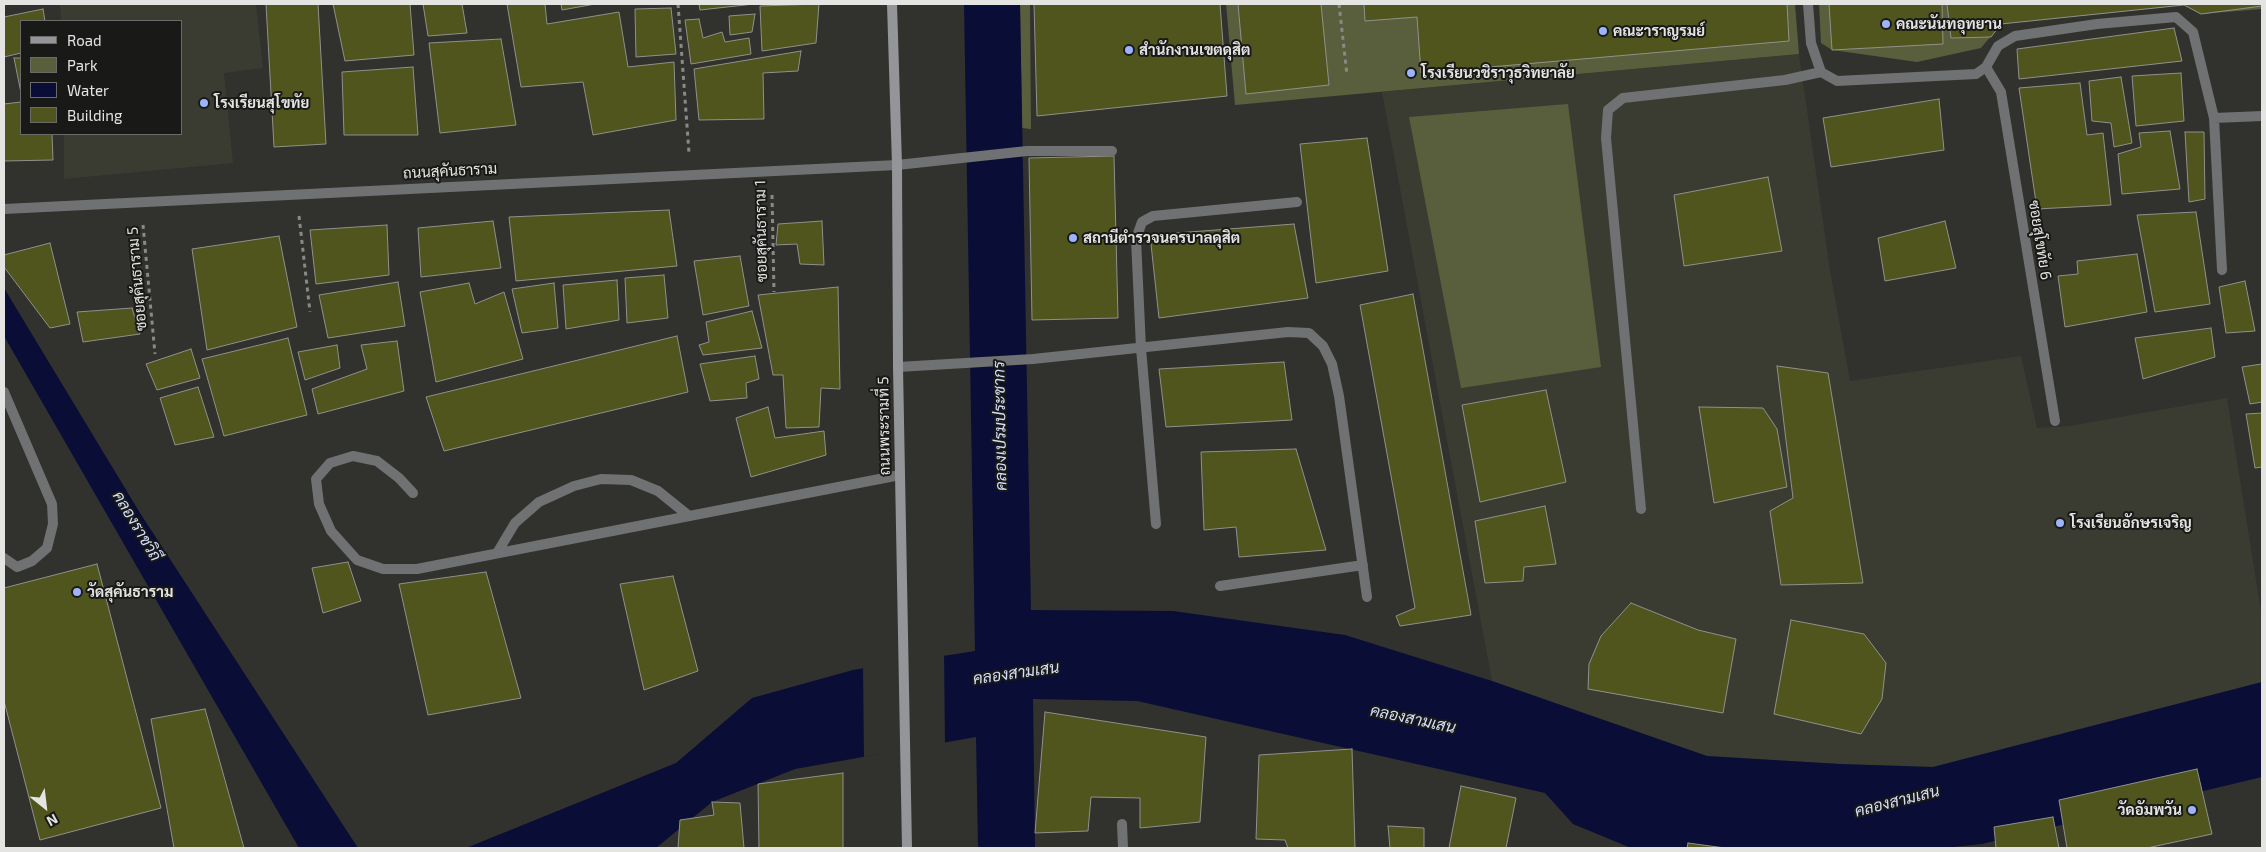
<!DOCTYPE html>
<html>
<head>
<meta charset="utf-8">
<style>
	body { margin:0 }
	#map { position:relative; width:2266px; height:852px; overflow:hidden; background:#31312d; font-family:"Exo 2",sans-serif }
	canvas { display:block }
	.frame { position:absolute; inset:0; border:5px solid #e4e5e2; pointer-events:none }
	.legend { position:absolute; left:20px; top:20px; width:162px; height:115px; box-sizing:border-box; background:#191917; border:1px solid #6a6b68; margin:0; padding:6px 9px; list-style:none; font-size:15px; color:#e4e5e2 }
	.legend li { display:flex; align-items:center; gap:10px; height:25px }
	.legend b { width:25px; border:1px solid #6a6b68 }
	.north { position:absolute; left:20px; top:782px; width:50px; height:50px; -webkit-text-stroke:4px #191917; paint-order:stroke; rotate:151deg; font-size:14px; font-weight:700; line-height:20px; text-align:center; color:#e4e5e2 }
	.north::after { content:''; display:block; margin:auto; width:18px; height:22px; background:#e4e5e2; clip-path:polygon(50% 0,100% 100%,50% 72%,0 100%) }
</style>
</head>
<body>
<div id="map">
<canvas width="2266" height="852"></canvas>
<div class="frame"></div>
<ul class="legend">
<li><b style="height:6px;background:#949598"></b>Road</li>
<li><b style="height:14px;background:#595f3d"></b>Park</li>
<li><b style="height:14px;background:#0a0e37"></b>Water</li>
<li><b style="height:14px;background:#4f551d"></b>Building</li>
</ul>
<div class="north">N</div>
</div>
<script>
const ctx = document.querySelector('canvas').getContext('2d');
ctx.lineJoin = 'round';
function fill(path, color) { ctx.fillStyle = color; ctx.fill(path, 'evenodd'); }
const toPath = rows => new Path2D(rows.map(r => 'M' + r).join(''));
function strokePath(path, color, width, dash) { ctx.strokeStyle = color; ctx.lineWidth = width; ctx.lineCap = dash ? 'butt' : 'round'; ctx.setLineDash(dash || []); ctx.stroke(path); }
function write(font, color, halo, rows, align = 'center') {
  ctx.font = font + ' "Exo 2",Sarabun,sans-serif'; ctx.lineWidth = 4; ctx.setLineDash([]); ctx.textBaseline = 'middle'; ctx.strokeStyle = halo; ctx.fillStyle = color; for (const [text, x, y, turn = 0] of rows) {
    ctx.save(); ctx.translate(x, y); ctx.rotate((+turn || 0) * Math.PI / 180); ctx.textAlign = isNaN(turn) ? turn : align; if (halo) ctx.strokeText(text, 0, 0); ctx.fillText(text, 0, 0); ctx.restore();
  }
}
const built = toPath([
	[60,4,256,4,263,68,224,73,233,163,64,179,64,134,181,134,181,21,61,21],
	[1799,54,1830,270,1850,381,2021,356,2037,428,2069,426,2227,398,2262,618,2262,682,1933,767,1840,764,1707,756,1492,681,1382,92]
]);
const green = toPath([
	[1020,4,1030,4,1031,129,1022,128],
	[1226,4,1795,4,1799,54,1235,105],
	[1819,4,2262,4,2262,9,2201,14,2184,5,2001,24,1981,48,1917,62,1832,50,1821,43],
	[1568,104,1601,367,1461,388,1409,117]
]);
const water = toPath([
	[964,4,1020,4,1031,610,1173,611,1345,635,1492,681,1707,756,1840,764,1933,767,2262,682,2262,777,1982,844,1944,848,1631,848,1573,824,1545,793,1137,701,1033,699,1035,848,978,848,976,737,795,769,712,802,656,848,466,848,676,763,752,698,853,670,975,651],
	[4,288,140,513,358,848,299,848,4,336]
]);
const pier = toPath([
	[944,653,945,744,864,757,863,666]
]);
const building = toPath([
	[266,4,318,4,326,144,274,147,266,4],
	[333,4,410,4,414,55,345,61,333,4],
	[423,4,462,4,467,33,428,36,423,4],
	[507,4,545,4,547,24,619,12,628,67,674,62,676,120,593,135,583,82,521,87,507,4],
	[561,4,595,4,562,10,561,4],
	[699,4,754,4,700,10,699,4],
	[819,4,816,43,762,51,760,6,819,4],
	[1034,4,1220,4,1227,96,1037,116,1034,4],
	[1238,4,1321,4,1329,85,1246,94,1238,4],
	[1364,4,1787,4,1789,41,1421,73,1417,17,1365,21,1364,4],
	[1829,4,1942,4,1943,44,1832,50,1829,4],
	[1947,4,2262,4,2262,6,2201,14,2184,5,2001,24,1991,37,1951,38,1947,4],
	[671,8,676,54,636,57,635,9,671,8],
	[43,9,45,21,21,21,21,53,4,57,4,17,43,9],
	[755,14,752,32,730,35,729,16,755,14],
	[699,19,703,38,722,32,725,42,749,38,751,54,691,64,685,20,699,19],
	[2174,28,2182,61,2019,79,2017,49,2174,28],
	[501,39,516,125,440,133,429,43,501,39],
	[801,51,798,71,763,73,764,119,699,120,694,69,801,51],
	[14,58,21,58,21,93,14,58],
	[413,67,418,135,344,135,342,72,413,67],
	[2181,73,2184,121,2136,126,2132,76,2181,73],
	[2121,77,2132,143,2114,147,2111,123,2092,121,2089,81,2121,77],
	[2080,83,2087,135,2103,133,2111,205,2037,209,2019,88,2080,83],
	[1939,99,1944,150,1831,167,1823,118,1939,99],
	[21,102,21,134,52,134,53,160,4,161,4,104,21,102],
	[2170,131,2180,189,2122,194,2118,154,2141,147,2139,133,2170,131],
	[2185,132,2204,132,2205,199,2189,202,2185,132],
	[1367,138,1388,271,1316,283,1300,144,1367,138],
	[1114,156,1118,318,1032,320,1029,158,1114,156],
	[1768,177,1782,251,1684,266,1674,195,1768,177],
	[669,210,677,266,516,281,509,217,669,210],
	[2196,212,2210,304,2155,312,2137,215,2196,212],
	[493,221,501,268,421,277,418,228,493,221],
	[822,221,824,265,800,264,797,244,776,245,778,224,822,221],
	[1945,221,1956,268,1885,281,1878,238,1945,221],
	[1294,224,1308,298,1159,318,1150,235,1294,224],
	[387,225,389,275,316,284,310,230,387,225],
	[279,236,297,327,207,350,192,249,279,236],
	[50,243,70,324,50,328,4,267,4,255,50,243],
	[2137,254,2147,312,2065,327,2058,276,2078,274,2077,261,2137,254],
	[740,256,749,306,703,315,694,261,740,256],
	[664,275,668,318,627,323,625,278,664,275],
	[617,280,619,320,566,329,563,285,617,280],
	[2245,281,2255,331,2226,333,2219,287,2245,281],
	[398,282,405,326,328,338,319,295,398,282],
	[469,283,475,304,504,292,523,359,436,382,420,292,469,283],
	[554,283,558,328,522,333,512,289,554,283],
	[838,287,840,389,821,388,819,427,786,428,783,375,773,375,758,295,838,287],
	[1413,294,1471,615,1400,626,1396,616,1415,608,1360,305,1413,294],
	[132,308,140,334,83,342,77,312,132,308],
	[752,311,762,348,703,355,699,345,709,342,706,322,752,311],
	[2211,328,2215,357,2143,379,2135,338,2211,328],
	[677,336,688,392,444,451,426,397,677,336],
	[288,338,307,415,224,436,202,359,288,338],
	[397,341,404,391,318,414,312,389,367,369,361,345,397,341],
	[337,345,340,368,305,380,298,352,337,345],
	[191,349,200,378,157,390,146,364,191,349],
	[755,356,759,379,746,383,747,398,710,401,700,364,755,356],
	[1284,362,1292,420,1166,427,1159,369,1284,362],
	[2262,364,2262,402,2250,404,2242,367,2262,364],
	[1777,366,1828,373,1863,583,1781,585,1770,511,1793,498,1777,366],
	[198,387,214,437,175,445,160,398,198,387],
	[1546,390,1566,482,1480,502,1462,405,1546,390],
	[768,407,775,438,824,431,826,455,751,477,736,418,768,407],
	[1699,407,1763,408,1777,429,1787,487,1714,503,1699,407],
	[2262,413,2262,467,2255,468,2246,414,2262,413],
	[1296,449,1326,550,1239,557,1236,527,1204,530,1201,452,1296,449],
	[1545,506,1556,564,1524,567,1523,581,1485,583,1475,521,1545,506],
	[348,562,361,601,323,613,312,568,348,562],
	[97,564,161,808,40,840,4,701,4,588,97,564],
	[486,572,521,698,428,715,399,584,486,572],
	[673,576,698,671,644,690,620,584,673,576],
	[1631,603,1698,630,1736,639,1723,713,1588,689,1589,664,1601,636,1631,603],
	[1791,620,1864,634,1886,663,1882,699,1861,734,1774,714,1791,620],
	[205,709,244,848,174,848,151,719,205,709],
	[1045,712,1206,737,1200,822,1140,828,1140,798,1091,797,1088,831,1035,833,1045,712],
	[1352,749,1355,848,1288,848,1285,840,1256,839,1259,755,1352,749],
	[2197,769,2212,834,2147,848,2067,848,2059,800,2197,769],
	[843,773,843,848,759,848,758,784,843,773],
	[1461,786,1516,798,1506,848,1449,848,1461,786],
	[712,802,740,803,744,848,678,848,680,820,714,815,712,802],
	[2053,817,2059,848,1996,848,1994,827,2053,817],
	[1388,826,1424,828,1424,848,1390,848,1388,826],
	[1688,843,1725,848,1687,848,1688,843]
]);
const path = toPath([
	[678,4,689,153],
	[1339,4,1347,75],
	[772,195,774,292],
	[299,216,310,312],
	[143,225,155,354]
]);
const lane = toPath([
	[897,165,1027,151,1112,151],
	[898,367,1033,359,1288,332,1309,333,1323,346,1332,364,1339,396,1367,597],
	[4,392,52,504,53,524,47,548,32,561,17,567,4,558],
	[413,493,399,478,377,461,353,456,330,463,316,479,319,504,331,531,357,560,383,569,417,569,900,475],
	[1641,509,1606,138,1608,110,1623,98,1785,80,1821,72],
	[1156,524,1141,348,1136,239,1142,222,1153,216,1297,202],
	[497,553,515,523,539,502,574,486,601,479,631,480,658,491,689,516],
	[1220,586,1363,565]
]);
const street = toPath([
	[1808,4,1811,43,1821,72,1837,81,1976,74,1986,67,1998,46,2015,36,2097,24,2176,17,2193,32,2214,118,2262,116],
	[1986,67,2001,92,2055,421],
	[2214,118,2222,270],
	[4,209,897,165],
	[1122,824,1123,848]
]);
const secondary = toPath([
	[892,4,897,165,898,367,907,848]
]);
const markers = [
	[1886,24,5,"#9eb3fd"],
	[1603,31,5,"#9eb3fd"],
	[1129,50,5,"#9eb3fd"],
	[1411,73,5,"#9eb3fd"],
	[204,103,5,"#9eb3fd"],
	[1073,238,5,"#9eb3fd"],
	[2060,523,5,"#9eb3fd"],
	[77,592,5,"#9eb3fd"],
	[2192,810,5,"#9eb3fd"]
];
const poiNames = [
	["คณะนันทอุทยาน",1896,24],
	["คณะาราญรมย์",1613,31],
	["สำนักงานเขตดุสิต",1139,50],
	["โรงเรียนวชิราวุธวิทยาลัย",1421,73],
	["โรงเรียนสุโขทัย",214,103],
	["สถานีตำรวจนครบาลดุสิต",1083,238],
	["โรงเรียนอักษรเจริญ",2070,523],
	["วัดสุคันธาราม",87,592],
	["วัดอัมพวัน",2182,810,"right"]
];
const streetNames = [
	["ถนนสุคันธาราม",450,171,-3],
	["ซอยสุคันธาราม 1",761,231,-91],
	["ซอยสุโขทัย 6",2040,240,81],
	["ซอยสุคันธาราม 5",137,279,-95],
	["ถนนพระรามที่ 5",884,426,-91]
];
const waterNames = [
	["คลองเปรมประชากร",1000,426,-91],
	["คลองราชวิถี",137,526,59],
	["คลองสามเสน",1016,673,-8],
	["คลองสามเสน",1413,719,12],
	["คลองสามเสน",1897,801,-14]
];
fill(built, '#3a3c32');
fill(green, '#595f3d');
fill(water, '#0a0e37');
fill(pier, '#31312d');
fill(building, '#4f551d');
strokePath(building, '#90918c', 1);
strokePath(path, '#898986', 3, [4, 4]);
strokePath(lane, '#707173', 10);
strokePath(street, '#707173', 10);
strokePath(secondary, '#949598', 10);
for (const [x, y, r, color] of markers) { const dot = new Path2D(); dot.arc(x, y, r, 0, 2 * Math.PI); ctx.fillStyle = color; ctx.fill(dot); strokePath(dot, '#191917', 2); }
write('bold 15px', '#e4e5e2', '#191917', poiNames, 'left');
write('15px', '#e4e5e2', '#191917', streetNames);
write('italic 16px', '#d4defd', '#191917', waterNames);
</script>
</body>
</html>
